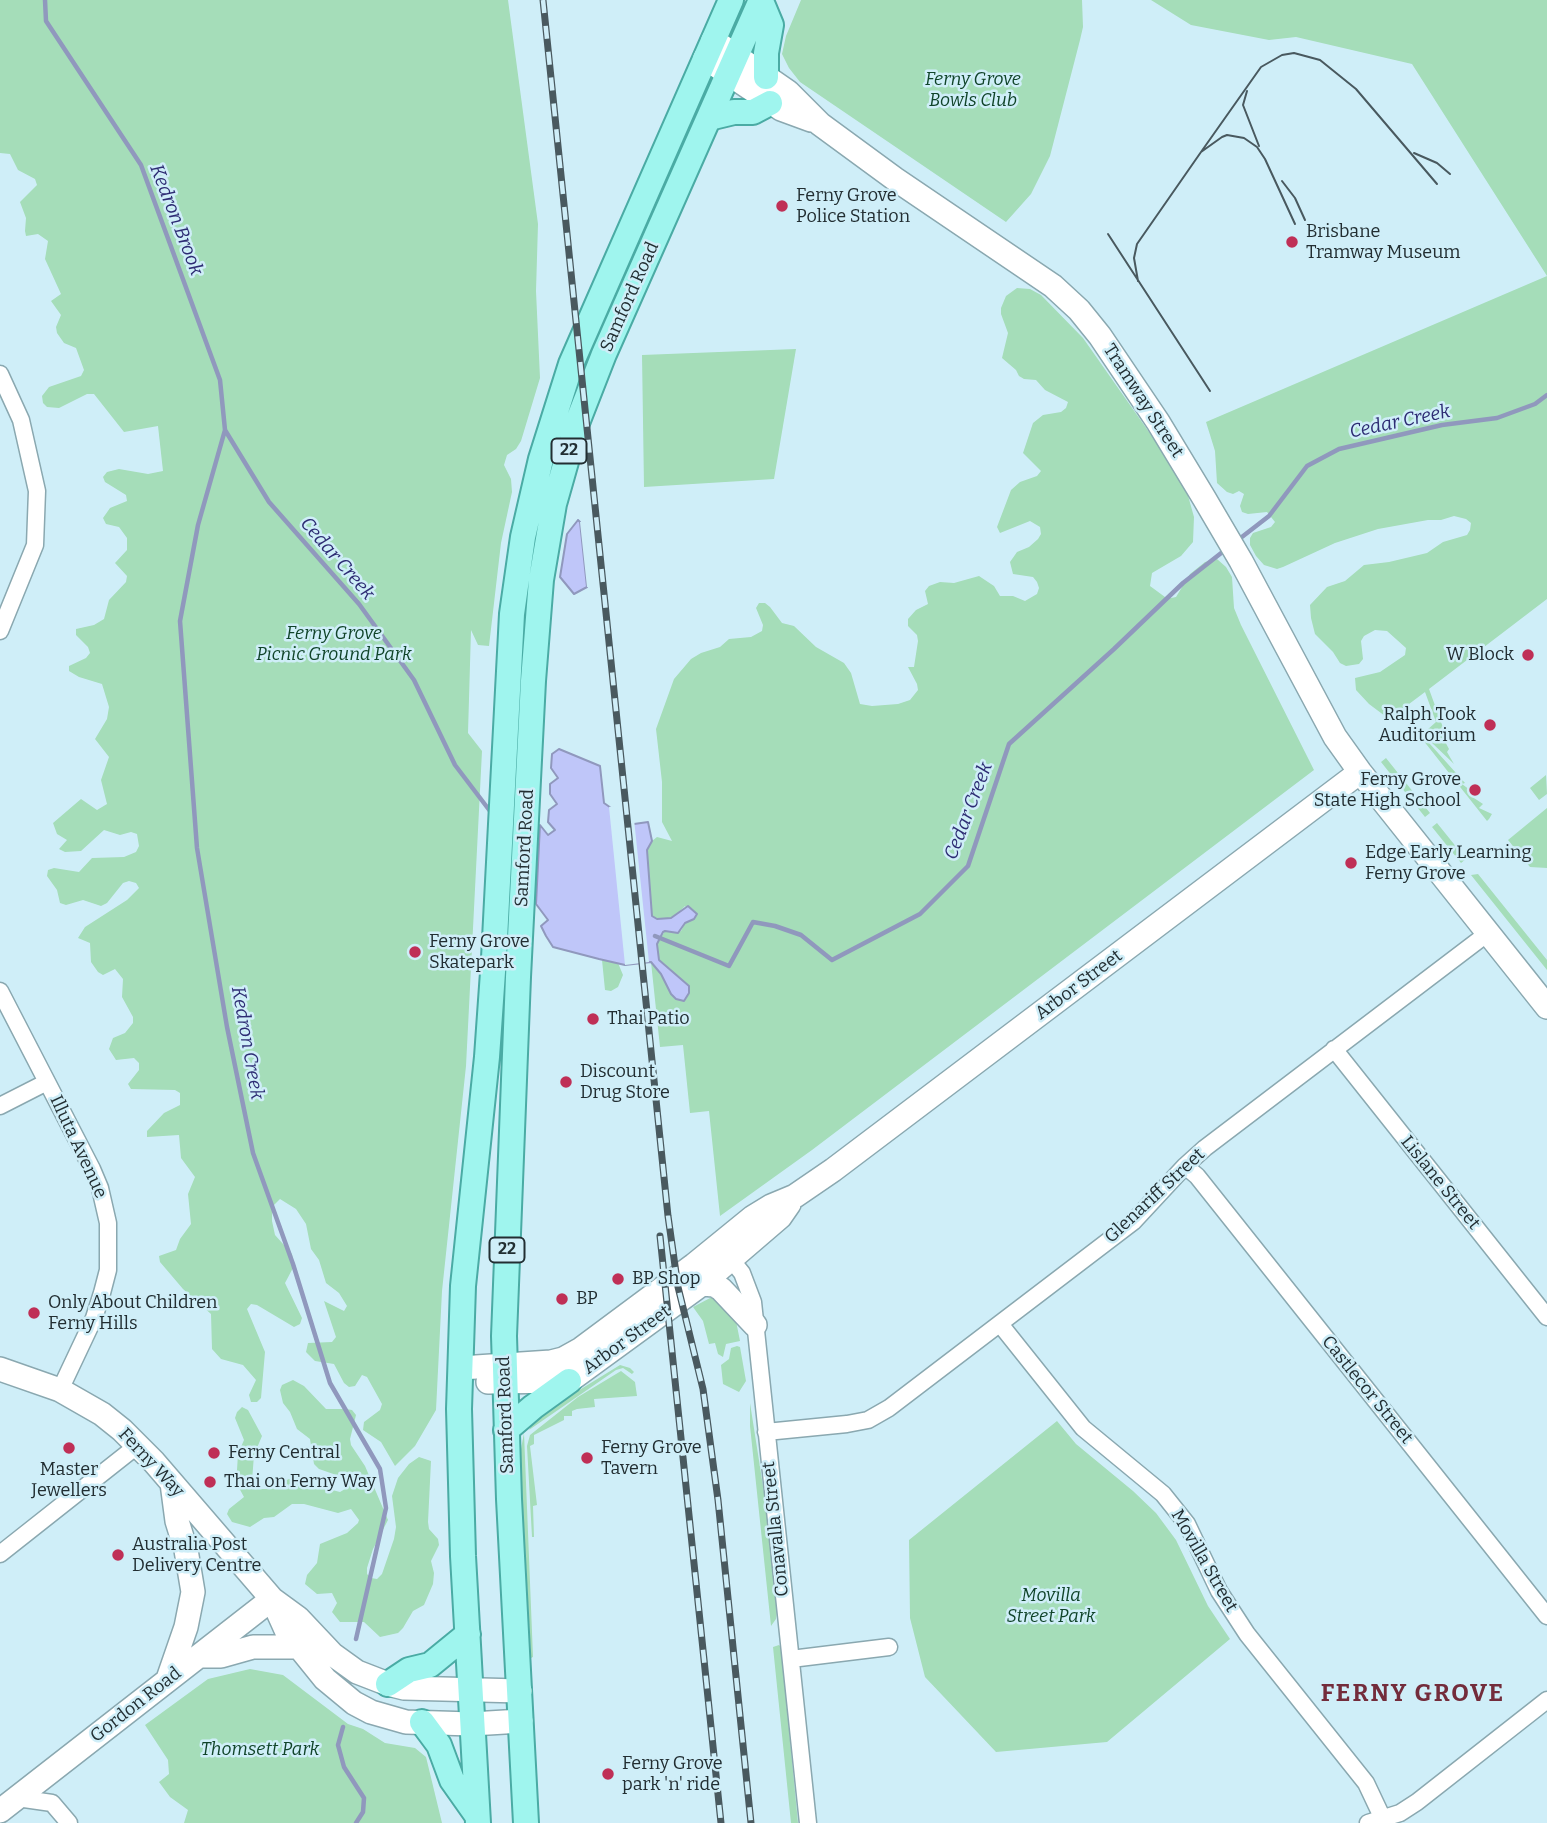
<!DOCTYPE html>
<html>
<head>
<meta charset="utf-8">
<style>
	body { margin:0 }
	canvas { display:block; background:#cfeef8 }
</style>
</head>
<body>
<canvas width="1547" height="1823"></canvas>
<script>
const ctx = document.querySelector('canvas').getContext('2d');
ctx.lineJoin = 'round';
function fill(path, color) { ctx.fillStyle = color; ctx.fill(path, 'evenodd'); }
const toPath = rows => new Path2D(rows.map(r => 'M' + r).join(''));
function strokePath(path, color, width, dash) { ctx.strokeStyle = color; ctx.lineWidth = width; ctx.lineCap = dash ? 'butt' : 'round'; ctx.setLineDash(dash || []); ctx.stroke(path); }
function write(font, color, halo, rows, align = 'center') {
  ctx.font = font + ' Bitter,serif'; ctx.lineWidth = 5; ctx.setLineDash([]); ctx.textBaseline = 'middle'; ctx.strokeStyle = halo; ctx.fillStyle = color; for (const [text, x, y, turn = 0] of rows) {
    ctx.save(); ctx.translate(x, y); ctx.rotate((+turn || 0) * Math.PI / 180); ctx.textAlign = isNaN(turn) ? turn : align; if (halo) ctx.strokeText(text, 0, 0); ctx.fillText(text, 0, 0); ctx.restore();
  }
}
const green = toPath([
	[0,0,508,0,538,224,536,291,540,378,521,441,516,449,507,455,504,465,511,479,512,492,501,543,489,646,478,645,471,630,468,733,482,751,466,1066,442,1291,436,1410,415,1446,395,1466,381,1442,363,1430,364,1422,380,1410,382,1404,367,1377,362,1375,355,1386,349,1387,344,1383,334,1364,315,1361,306,1352,308,1343,332,1342,336,1337,324,1301,344,1311,347,1306,339,1293,326,1283,319,1260,311,1249,306,1224,296,1209,280,1199,272,1207,272,1221,275,1235,292,1254,294,1266,285,1283,302,1318,300,1324,294,1327,257,1305,251,1304,247,1309,265,1352,261,1398,257,1402,251,1402,249,1395,256,1380,243,1365,221,1359,212,1349,211,1314,183,1289,160,1262,159,1256,176,1250,180,1239,191,1224,188,1194,195,1177,181,1158,179,1135,147,1137,147,1131,164,1113,180,1105,180,1093,175,1090,131,1089,128,1084,139,1070,139,1063,134,1058,116,1060,109,1049,113,1038,125,1033,133,1023,133,1017,122,997,123,979,115,969,103,975,98,972,91,962,90,943,78,938,85,927,127,900,139,888,136,883,129,881,123,883,107,903,101,906,83,900,66,905,60,903,57,890,47,876,48,870,54,868,79,872,92,858,124,857,136,852,139,846,137,834,131,832,120,835,104,830,81,851,65,852,59,849,67,840,57,834,53,823,81,799,97,810,107,804,101,780,109,757,95,739,107,719,109,707,102,684,79,677,69,671,69,666,86,658,90,653,88,647,76,635,76,629,94,625,104,619,109,600,126,582,127,576,115,563,127,550,127,538,119,527,106,524,103,518,110,508,127,501,126,495,105,482,103,477,107,472,119,469,148,474,163,471,158,426,124,432,94,394,87,394,59,408,47,407,43,403,42,396,49,387,81,376,84,370,76,348,64,343,57,333,56,327,61,315,51,301,61,294,45,259,48,241,38,234,26,236,25,231,26,218,20,202,37,185,35,179,18,170,10,154,0,153],
	[801,0,1082,0,1083,27,1080,40,1050,156,1031,194,1006,222,800,82,789,68,782,54,786,36],
	[1151,0,1547,0,1547,599,1429,689,1445,733,1442,736,1449,749,1447,752,1454,764,1431,742,1434,739,1427,730,1436,722,1425,692,1389,719,1369,704,1356,690,1355,678,1380,672,1405,655,1406,648,1387,631,1375,630,1364,636,1361,641,1363,659,1359,664,1346,666,1340,663,1333,652,1315,634,1311,618,1310,605,1327,587,1345,581,1364,565,1389,562,1427,553,1443,542,1467,535,1470,530,1471,523,1466,519,1454,516,1441,520,1428,520,1378,529,1335,543,1283,567,1277,569,1264,565,1256,556,1250,545,1250,538,1253,533,1271,527,1275,522,1267,512,1248,514,1242,512,1240,506,1244,494,1239,491,1233,494,1227,492,1217,483,1215,451,1206,422,1547,276,1412,64,1296,37,1269,40,1191,25],
	[1017,288,1030,289,1041,295,1083,338,1163,452,1187,492,1194,517,1193,542,1181,556,1152,573,1150,586,1165,597,1171,598,1176,597,1190,574,1205,562,1217,559,1226,567,1232,577,1234,608,1241,625,1314,770,812,1150,720,1216,709,1111,690,1113,683,1045,660,1047,651,962,661,974,671,994,689,986,659,960,657,944,665,931,675,933,681,931,685,923,694,919,685,906,676,915,671,918,657,919,652,916,647,850,652,841,657,837,672,841,662,822,662,782,656,729,674,679,691,659,701,653,720,647,729,639,751,637,762,631,763,625,756,608,759,603,765,603,770,607,782,623,794,626,816,647,844,663,851,673,860,704,872,706,898,704,910,700,918,690,917,684,908,667,914,667,918,641,917,635,908,626,908,619,916,610,928,604,925,591,929,586,940,582,954,583,979,576,994,586,1000,596,1013,596,1025,601,1037,594,1039,588,1037,582,1033,577,1013,574,1010,562,1017,552,1029,547,1038,539,1041,534,1040,527,1030,521,1000,533,997,527,1011,490,1020,482,1037,476,1041,471,1023,453,1033,423,1043,415,1061,412,1066,408,1068,402,1045,390,1036,380,1024,379,1019,376,1016,370,1002,358,1008,333,1001,314,1001,308,1006,296],
	[796,349,774,479,644,487,642,355],
	[1421,734,1465,783,1462,784,1474,793,1471,796,1483,804,1479,808,1492,814,1489,819,1487,821,1419,735],
	[1386,758,1430,813,1425,817,1381,762],
	[1546,775,1547,794,1539,800,1530,788],
	[1547,808,1547,868,1530,867,1508,840],
	[1437,823,1466,859,1461,863,1432,827],
	[1478,874,1547,960,1547,970,1471,875],
	[551,931,618,963,623,975,618,987,611,991,605,990,602,960,553,947],
	[712,1297,735,1316,740,1341,726,1344,723,1357,718,1354,715,1343,709,1344,703,1321,693,1307],
	[737,1346,740,1347,746,1381,739,1392,723,1384,721,1365,729,1359,731,1348],
	[620,1365,630,1368,634,1372,632,1374,623,1368,616,1370,529,1430,534,1422,568,1397],
	[621,1371,635,1382,637,1396,594,1399,595,1407,577,1409,572,1411,572,1416,564,1416,564,1420,534,1435,534,1444,530,1446,537,1505,533,1506,534,1537,532,1537,527,1446,530,1435,578,1397],
	[293,1380,304,1386,326,1409,346,1409,352,1410,356,1415,350,1439,351,1445,365,1466,388,1520,373,1549,367,1568,367,1574,371,1578,377,1579,382,1574,394,1539,396,1527,392,1496,398,1478,409,1464,419,1457,431,1461,428,1522,429,1529,438,1539,439,1545,431,1561,434,1573,433,1584,424,1605,413,1611,403,1628,398,1633,380,1637,364,1622,340,1622,332,1612,337,1603,332,1593,317,1594,305,1584,307,1575,317,1563,320,1544,347,1533,358,1523,359,1520,351,1509,338,1513,304,1504,292,1504,274,1517,264,1518,250,1527,232,1522,227,1514,229,1509,244,1497,238,1486,237,1470,238,1454,244,1440,235,1418,237,1412,242,1407,248,1410,262,1436,254,1455,252,1481,257,1489,266,1489,289,1479,340,1492,345,1489,342,1477,319,1469,314,1464,310,1439,297,1429,290,1412,283,1403,280,1390,282,1385],
	[750,1403,765,1499,777,1612,776,1619,771,1626,750,1426],
	[1057,1421,1076,1444,1133,1491,1156,1513,1176,1540,1208,1606,1230,1639,1107,1742,996,1752,925,1677,910,1618,909,1540],
	[524,1433,533,1657,531,1658,520,1454],
	[779,1645,781,1647,798,1823,791,1823,773,1647],
	[250,1669,283,1675,348,1724,363,1729,385,1743,415,1748,426,1757,442,1823,184,1823,188,1810,170,1797,159,1782,169,1774,168,1760,145,1725,208,1679]
]);
const water = toPath([
	[578,520,580,522,587,587,574,594,560,577,567,534,578,520],
	[559,749,600,766,604,803,634,824,648,822,652,841,647,850,652,916,657,919,671,918,688,906,697,914,694,919,685,923,678,933,665,931,663,932,657,944,659,960,689,986,689,993,684,1001,676,999,671,994,661,974,651,962,625,965,599,959,553,947,546,936,541,926,548,920,536,904,540,825,548,835,555,830,548,822,549,810,557,804,550,794,550,784,558,778,551,768,552,754,559,749]
]);
const pier = toPath([
	[580,522,584,522,590,587,587,587],
	[614,806,634,819,649,962,625,965,609,807]
]);
const stream = toPath([
	[45,0,46,21,141,165,220,380,225,430,198,525,180,621,197,848,227,1027,253,1153,293,1264,330,1383,380,1469,386,1508,356,1639],
	[225,430,269,502,359,604,414,680,455,765,493,815],
	[1238,540,1269,516,1307,466,1339,449,1442,425,1497,418,1535,404,1547,395],
	[655,936,729,966,753,922,775,926,801,935,832,960,920,914,968,866,1009,744,1114,649,1183,583,1225,550],
	[343,1727,338,1745,344,1767,364,1798,363,1812,356,1823]
]);
const street = toPath([
	[0,374,21,420,37,491,35,545,0,631],
	[0,991,92,1169,100,1188,108,1223,108,1270,102,1293,94,1318,60,1390],
	[1334,1049,1547,1317],
	[0,1106,47,1082],
	[1185,1166,1197,1176,1547,1616],
	[725,1252,742,1273,753,1302,808,1823],
	[1000,1324,1083,1428,1163,1494,1187,1524,1219,1591,1247,1634,1366,1783,1383,1819],
	[766,1432,847,1424,868,1420,889,1408,1133,1222,1185,1166,1205,1148,1488,933],
	[0,1554,138,1445],
	[791,1659,889,1647],
	[17,1798,52,1803,69,1823],
	[1368,1823,1400,1813,1417,1802,1547,1700]
]);
const secondary = toPath([
	[713,40,788,92,820,124,895,179,1053,286,1079,310,1100,336,1158,422,1204,498,1241,561,1335,737,1360,772,1547,1007],
	[705,58,781,109,811,120],
	[702,1284,714,1285,721,1289,755,1325],
	[461,1368,551,1362,563,1359,581,1349,694,1265,753,1217,771,1206,795,1196,833,1170,1360,772],
	[0,1369,60,1390,102,1414,122,1430,154,1462,272,1599,298,1618,332,1654,357,1672,388,1684,404,1688,520,1691],
	[488,1382,569,1381,702,1284,780,1217,789,1204],
	[273,1601,287,1632,325,1679,354,1703,371,1712,406,1722,472,1724,521,1721],
	[199,1656,221,1656,253,1647,300,1647],
	[168,1679,186,1627,193,1592,186,1550,177,1521,172,1483],
	[0,1811,272,1599]
]);
const primary = toPath([
	[761,1,771,25,766,53,766,77],
	[709,118,734,112,753,112,770,103],
	[506,1430,533,1407,569,1381],
	[388,1684,409,1670,430,1665,468,1634],
	[422,1722,439,1745,452,1780,476,1814],
	[478,1823,463,1556,459,1409,463,1286,487,1057,494,958,512,614,523,537,541,459,571,364,731,0],
	[526,1823,509,1499,504,1336,518,977,533,681,541,580,554,504,577,423,604,354,761,0]
]);
const tram = toPath([
	[1247,91,1243,105,1259,146],
	[1201,152,1261,67,1282,55,1294,53,1320,60,1356,89,1437,184],
	[1414,153,1437,163,1450,174],
	[1282,181,1295,198,1305,220],
	[1108,234,1210,391],
	[1138,281,1134,258,1137,244,1201,152,1222,137,1227,135,1244,138,1257,147,1265,159,1295,224]
]);
const rail = toPath([
	[543,0,668,1216,678,1287,703,1389,718,1500,751,1823],
	[660,1236,721,1823]
]);
const markers = [
	[782,206,7,"#bf2f56"],
	[1292,242,7,"#bf2f56"],
	[1528,655,7,"#bf2f56"],
	[1490,725,7,"#bf2f56"],
	[1475,790,7,"#bf2f56"],
	[1351,863,7,"#bf2f56"],
	[415,952,7,"#bf2f56"],
	[593,1019,7,"#bf2f56"],
	[566,1082,7,"#bf2f56"],
	[618,1279,7,"#bf2f56"],
	[562,1299,7,"#bf2f56"],
	[34,1313,7,"#bf2f56"],
	[69,1448,7,"#bf2f56"],
	[214,1453,7,"#bf2f56"],
	[587,1458,7,"#bf2f56"],
	[210,1482,7,"#bf2f56"],
	[118,1555,7,"#bf2f56"],
	[608,1774,7,"#bf2f56"]
];
const shields = [
	[569,451,35],
	[507,1250,35]
];
const shieldNames = [
	["22",569,451],
	["22",507,1250]
];
const parkNames = [
	["Ferny Grove",973,80],
	["Bowls Club",973,101],
	["Ferny Grove",334,634],
	["Picnic Ground Park",334,655],
	["Movilla",1051,1596],
	["Street Park",1051,1617],
	["Thomsett Park",260,1750]
];
const poiNames = [
	["Ferny Grove",796,196],
	["Police Station",796,217],
	["Brisbane",1306,232],
	["Tramway Museum",1306,253],
	["W Block",1514,655,"right"],
	["Ralph Took",1476,715,"right"],
	["Auditorium",1476,736,"right"],
	["Ferny Grove",1461,780,"right"],
	["State High School",1461,801,"right"],
	["Edge Early Learning",1365,853],
	["Ferny Grove",1365,874],
	["Ferny Grove",429,942],
	["Skatepark",429,963],
	["Thai Patio",607,1019],
	["Discount",580,1072],
	["Drug Store",580,1093],
	["BP Shop",632,1279],
	["BP",576,1299],
	["Only About Children",48,1303],
	["Ferny Hills",48,1324],
	["Ferny Grove",601,1448],
	["Tavern",601,1469],
	["Ferny Central",228,1453],
	["Master",69,1470,"center"],
	["Jewellers",69,1491,"center"],
	["Thai on Ferny Way",224,1482],
	["Australia Post",132,1545],
	["Delivery Centre",132,1566],
	["Ferny Grove",622,1764],
	["park 'n' ride",622,1785]
];
const streetNames = [
	["Samford Road",630,297,-66],
	["Tramway Street",1143,401,57],
	["Samford Road",525,848,-87],
	["Arbor Street",1079,985,-37],
	["Illuta Avenue",78,1147,65],
	["Lislane Street",1440,1183,51],
	["Glenariff Street",1155,1196,-43],
	["Arbor Street",627,1340,-36],
	["Castlecor Street",1367,1390,51],
	["Samford Road",506,1415,-92],
	["Ferny Way",151,1463,47],
	["Conavalla Street",776,1529,-96],
	["Movilla Street",1204,1561,60],
	["Gordon Road",136,1705,-38]
];
const waterNames = [
	["Kedron Brook",176,220,69],
	["Cedar Creek",1400,422,-12],
	["Cedar Creek",337,559,49],
	["Cedar Creek",969,811,-69],
	["Kedron Creek",247,1043,80]
];
const districtNames = [
	["FERNY GROVE",1413,1694]
];
fill(green, '#a5ddb9');
fill(water, '#bfc6f9');
strokePath(water, '#9098bd', 2);
fill(pier, '#cfeef8');
strokePath(stream, '#9098bd', 4.5);
strokePath(street, '#8aa8b0', 19);
strokePath(secondary, '#8aa8b0', 26);
strokePath(primary, '#4aaba4', 28);
strokePath(street, '#fff', 16);
strokePath(secondary, '#fff', 23);
strokePath(primary, '#9ff5ee', 24);
strokePath(tram, '#49595f', 2);
strokePath(rail, '#49595f', 7);
strokePath(rail, '#cfeef8', 4.5, [13]);
for (const [x, y, r, color] of markers) { const dot = new Path2D(); dot.arc(x, y, r, 0, 2 * Math.PI); ctx.fillStyle = color; ctx.fill(dot); strokePath(dot, '#cfeef8', 2.5); }
for (const [x, y, w] of shields) { const box = new Path2D(); box.roundRect(x - w / 2, y - 12.5, w, 25, 5); ctx.fillStyle = '#cfeef8'; ctx.fill(box); strokePath(box, '#222e32', 2); }
write('bold 16px', '#222e32', null, shieldNames);
write('italic 18px', '#104429', '#cfeef8', parkNames);
write('18px', '#222e32', '#cfeef8', poiNames, 'left');
write('18px', '#222e32', '#cfeef8', streetNames);
write('italic 19px', '#2d2c73', '#cfeef8', waterNames);
ctx.letterSpacing = '2px';
write('bold 24px', '#732c3b', '#cfeef8', districtNames);
ctx.letterSpacing = '0px';
</script>
</body>
</html>
